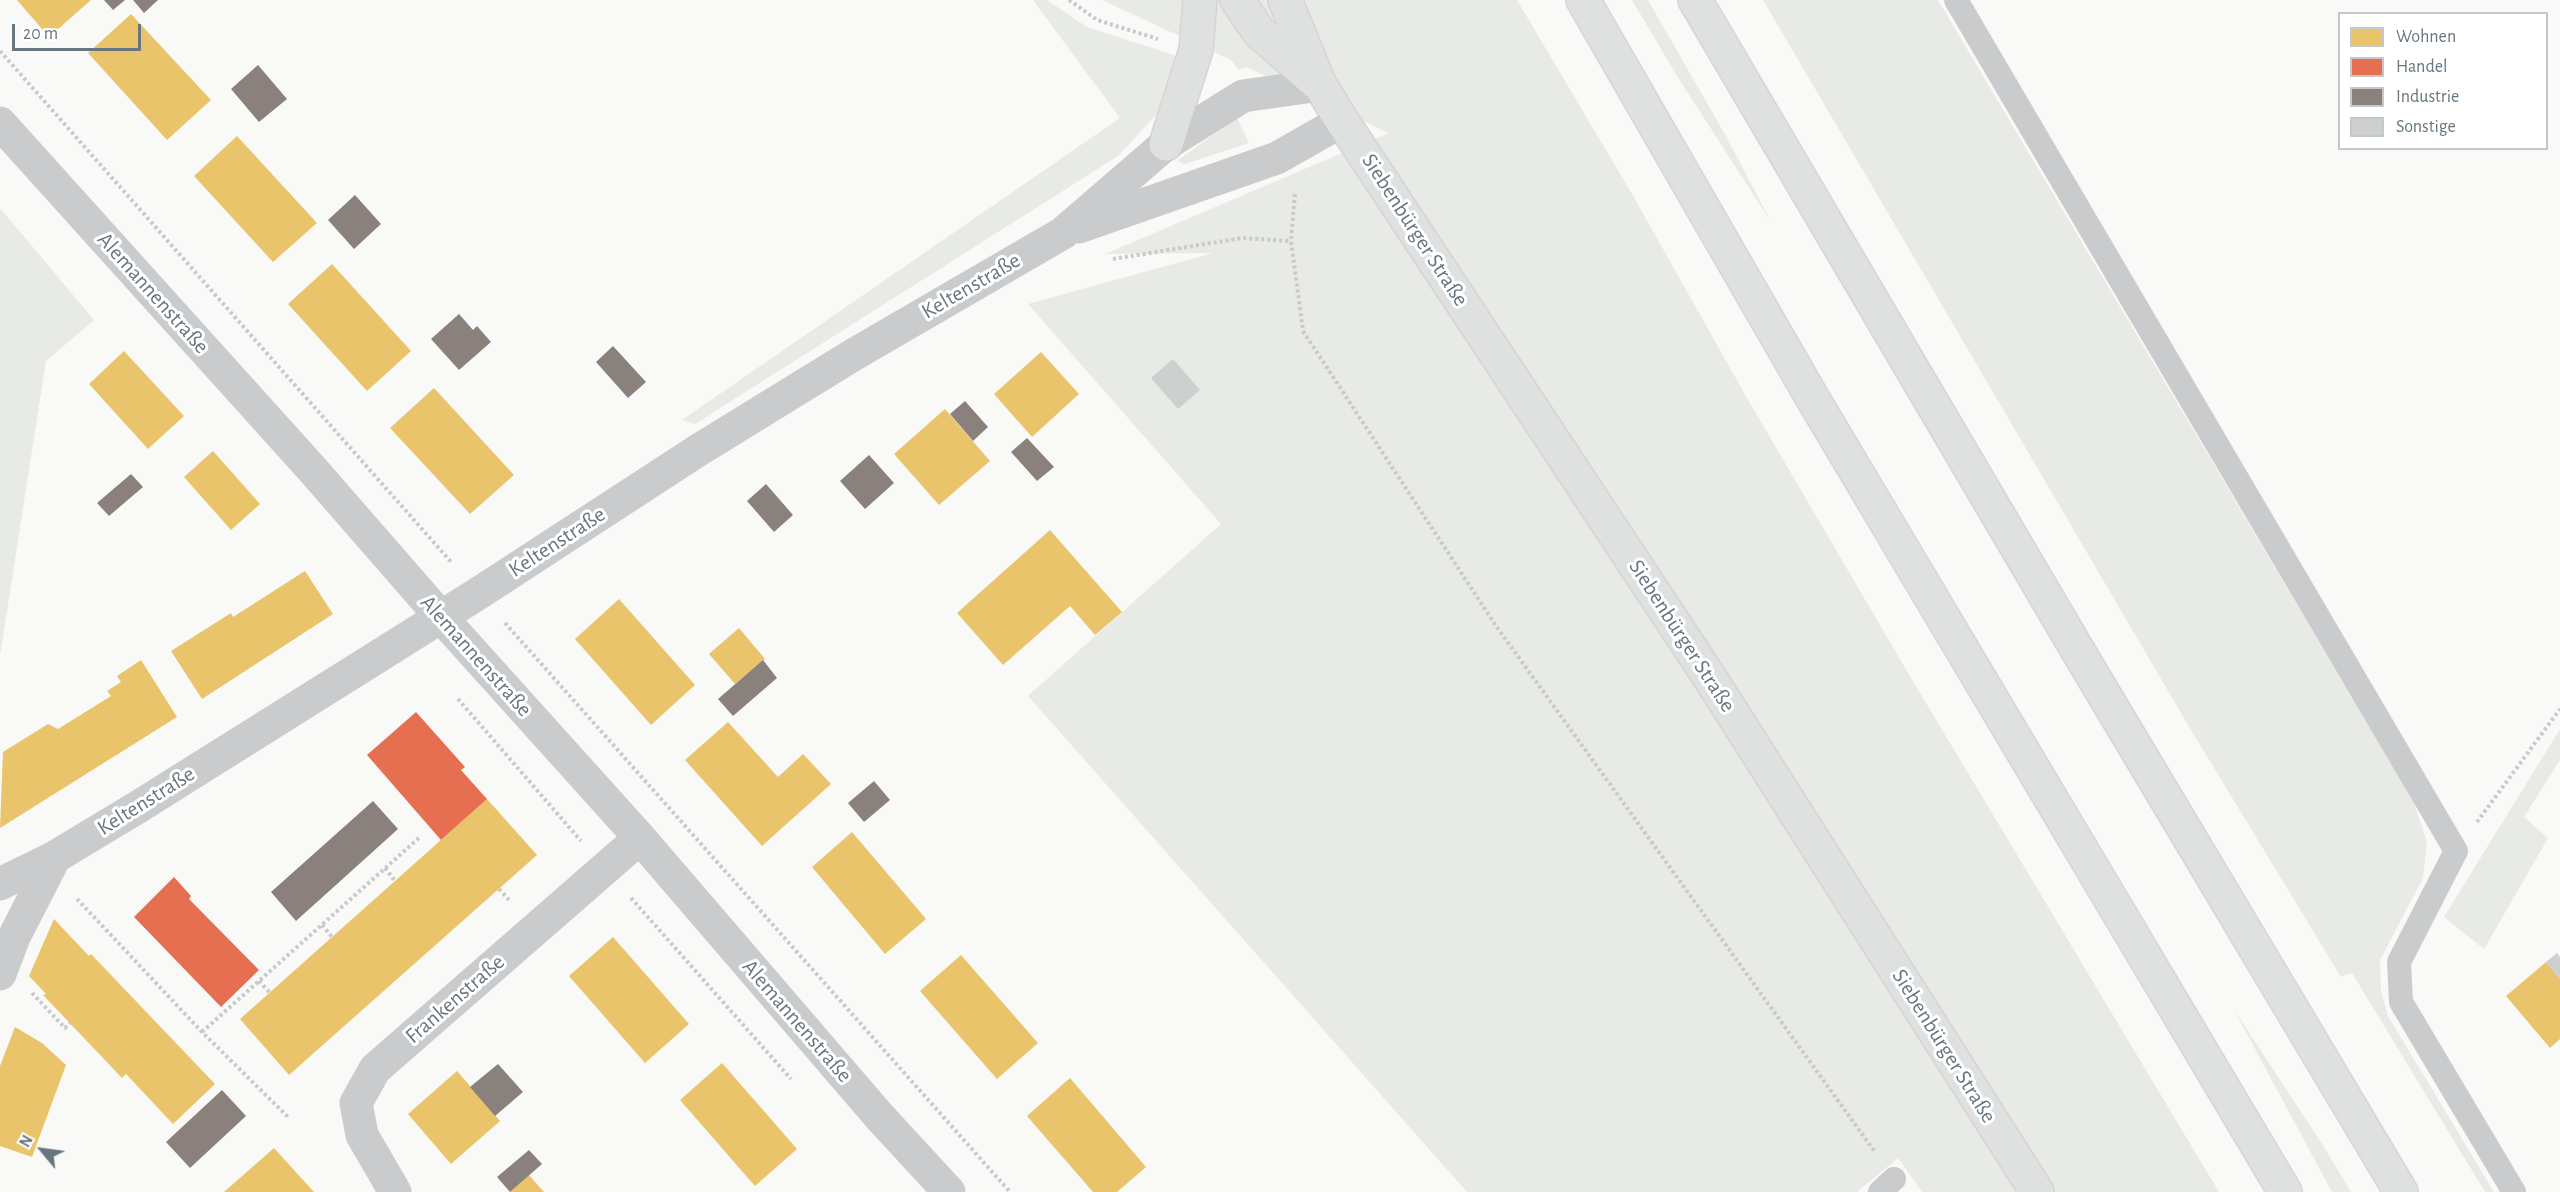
<!DOCTYPE html>
<html>
<head>
<meta charset="utf-8">
<style>
	body { margin:0 }
	#map { position:relative; width:2560px; height:1192px; overflow:hidden; background:#f9f9f8; font-family:"Alegreya Sans",sans-serif }
	canvas { display:block }
	.legend { position:absolute; left:2338px; top:12px; width:210px; height:138px; box-sizing:border-box; background:#fff; border:2px solid #c2c8cc; margin:0; padding:8px 10px; list-style:none; font-size:18px; color:#67767f }
	.legend li { display:flex; align-items:center; gap:12px; height:30px }
	.legend b { width:30px; border:2px solid #c2c8cc }
	.north { position:absolute; left:12px; top:1120px; width:60px; height:60px; -webkit-text-stroke:4px #fff; paint-order:stroke; rotate:299deg; font-size:16px; font-weight:700; line-height:24px; text-align:center; color:#67767f }
	.north::after { content:''; display:block; margin:auto; width:21px; height:27px; background:#67767f; clip-path:polygon(50% 0,100% 100%,50% 72%,0 100%) }
	.scale { position:absolute; left:12px; top:24px; width:129px; height:27px; box-sizing:border-box; border:3px solid #67767f; border-top:0; padding-left:8px; font-size:18px; line-height:21px; white-space:nowrap; color:#67767f; -webkit-text-stroke:4px #fff; paint-order:stroke }
</style>
</head>
<body>
<div id="map">
<canvas width="2560" height="1192"></canvas>
<ul class="legend">
<li><b style="height:16px;background:#e9c46a"></b>Wohnen</li>
<li><b style="height:16px;background:#e76f51"></b>Handel</li>
<li><b style="height:16px;background:#8a817c"></b>Industrie</li>
<li><b style="height:16px;background:#ced0d0"></b>Sonstige</li>
</ul>
<div class="north">N</div>
<div class="scale">20 m</div>
</div>
<script>
const ctx = document.querySelector('canvas').getContext('2d');
ctx.lineJoin = 'round';
function fill(path, color) { ctx.fillStyle = color; ctx.fill(path, 'evenodd'); }
const toPath = rows => new Path2D(rows.map(r => 'M' + r).join(''));
function strokePath(path, color, width, dash) { ctx.strokeStyle = color; ctx.lineWidth = width; ctx.lineCap = dash ? 'butt' : 'round'; ctx.setLineDash(dash || []); ctx.stroke(path); }
function write(font, color, halo, rows, align = 'center') {
  ctx.font = font + ' "Alegreya Sans",sans-serif'; ctx.lineWidth = 6; ctx.setLineDash([]); ctx.textBaseline = 'middle'; ctx.strokeStyle = halo; ctx.fillStyle = color; for (const [text, x, y, turn = 0] of rows) {
    ctx.save(); ctx.translate(x, y); ctx.rotate((+turn || 0) * Math.PI / 180); ctx.textAlign = isNaN(turn) ? turn : align; if (halo) ctx.strokeText(text, 0, 0); ctx.fillText(text, 0, 0); ctx.restore();
  }
}
const green = toPath([
	[1033,0,1047,0,1087,27,1177,56,1158,113,1118,156,695,424,682,420,1120,118],
	[1102,0,1517,0,1632,194,1747,398,1911,678,2219,1192,1922,1192,1898,1158,1857,1192,1467,1192,1028,696,1221,524,1028,304,1213,253,1105,254,1389,133,1246,67,1239,70,1231,60],
	[1632,0,1648,0,1727,138,1771,222,1677,76],
	[1763,0,1938,0,2413,800,2427,842,2423,878,2380,960,2381,991,2388,1016,2494,1192,2485,1192,2352,973,2341,977,2191,730],
	[1237,118,1249,143,1185,164,1177,161],
	[0,208,94,320,46,361,0,656],
	[2560,729,2560,760,2524,817,2548,838,2484,949,2444,917],
	[2233,1008,2324,1147,2351,1192,2332,1192]
]);
const homes = toPath([
	[17,0,91,0,49,37],
	[131,14,211,100,167,140,88,53],
	[237,136,317,223,273,262,194,176],
	[332,264,411,351,367,391,288,304],
	[124,351,184,416,148,449,89,384],
	[1041,352,1079,394,1032,437,994,394],
	[434,388,514,475,470,514,390,428],
	[945,409,990,461,939,505,894,454],
	[213,451,260,504,231,530,184,477],
	[1050,530,1122,612,1095,635,1070,606,1003,665,957,613],
	[305,571,333,614,202,699,171,651,231,613,233,617],
	[619,599,695,685,651,725,575,639],
	[739,628,765,659,735,684,709,654],
	[141,660,177,717,0,828,3,752,48,724,58,729,111,696,107,691,121,682,117,676],
	[728,722,778,777,803,754,831,784,762,846,685,760],
	[487,799,537,855,289,1075,240,1019],
	[852,832,926,919,885,954,812,867],
	[54,919,89,956,91,954,215,1084,173,1124,126,1074,122,1078,43,995,46,994,29,976],
	[613,937,689,1024,645,1063,569,976],
	[961,955,1038,1043,997,1079,920,991],
	[2546,962,2560,979,2560,1039,2550,1048,2506,996],
	[15,1027,42,1043,66,1065,32,1157,0,1146,0,1066],
	[722,1063,797,1149,755,1186,680,1100],
	[457,1071,500,1121,451,1164,408,1114],
	[1070,1078,1146,1167,1117,1192,1093,1192,1027,1116],
	[274,1148,314,1192,224,1192],
	[529,1175,544,1192,510,1192]
]);
const shops = toPath([
	[416,712,465,767,461,770,487,799,441,840,367,755],
	[174,877,191,896,189,899,259,970,221,1007,134,917]
]);
const industry = toPath([
	[104,0,125,0,113,10],
	[133,0,158,0,144,13],
	[258,65,287,99,259,122,231,89],
	[355,195,381,224,354,249,328,220],
	[459,314,473,330,477,326,491,342,459,370,431,339],
	[613,346,646,382,628,398,596,362],
	[965,401,988,427,973,441,950,414],
	[1027,438,1054,467,1037,481,1011,452],
	[869,455,894,483,865,509,840,481],
	[131,474,143,487,109,516,97,503],
	[766,484,793,515,774,532,747,501],
	[763,660,777,678,733,716,718,699],
	[874,781,890,800,864,822,848,803],
	[373,801,398,829,296,921,271,892],
	[498,1064,523,1092,495,1116,470,1087],
	[222,1090,246,1116,190,1168,166,1142],
	[529,1150,542,1164,510,1192,497,1177]
]);
const building = toPath([
	[1173,359,1200,390,1178,409,1151,378],
	[2557,953,2560,957,2560,979,2546,962]
]);
const path = toPath([
	[1069,0,1097,20,1158,39],
	[0,51,452,563],
	[1295,194,1291,241,1303,331,1496,626,1875,1152],
	[1113,259,1242,238,1291,241],
	[505,623,1010,1192],
	[458,699,581,841],
	[2477,822,2560,709],
	[385,868,395,881],
	[499,889,509,900],
	[631,898,791,1079],
	[77,899,202,1032,289,1118],
	[322,925,332,937],
	[259,981,270,993],
	[32,993,65,1028,70,1023],
	[202,1032,421,836]
]);
const service = toPath([
	[1956,0,2456,851,2399,962,2401,1002,2514,1192],
	[1880,1192,1894,1179]
]);
const minor = toPath([
	[0,123,312,469,441,617,640,838,879,1116,949,1192],
	[395,1192,362,1135,356,1103,375,1069,640,838]
]);
const tertiary = toPath([
	[1079,227,1277,158,1342,121],
	[0,884,55,857,138,807,479,593,697,451,853,355,1063,233,1166,144,1243,96,1320,85],
	[0,974,14,937,55,857]
]);
const secondary = toPath([
	[1237,0,1259,32,1316,82],
	[1285,0,1320,85,1342,121,1710,678,2037,1192],
	[1166,144,1196,50,1200,0]
]);
const motorway = toPath([
	[1583,0,1813,399,2285,1192],
	[1695,0,2084,661,2401,1192]
]);
const streetNames = [
	["Siebenbürger Straße",1415,230,57],
	["Keltenstraße",971,286,-30],
	["Alemannenstraße",153,293,48],
	["Keltenstraße",557,542,-33],
	["Siebenbürger Straße",1682,636,57],
	["Alemannenstraße",476,656,48],
	["Keltenstraße",146,801,-32],
	["Frankenstraße",455,999,-41],
	["Alemannenstraße",797,1021,49],
	["Siebenbürger Straße",1944,1046,58]
];
fill(green, '#e8eae6');
fill(homes, '#e9c46a');
fill(shops, '#e76f51');
fill(industry, '#8a817c');
fill(building, '#ced0d0');
strokePath(secondary, '#d4d5d5', 36);
strokePath(motorway, '#d5d6d6', 36);
strokePath(path, '#c8c9ca', 4, [3, 3]);
strokePath(service, '#cacbcc', 24);
strokePath(minor, '#cacbcc', 33);
strokePath(tertiary, '#cacbcc', 33);
strokePath(secondary, '#dfe0e0', 33);
strokePath(motorway, '#dfe0e0', 33);
write('22px', '#67767f', '#fff', streetNames);
</script>
</body>
</html>
